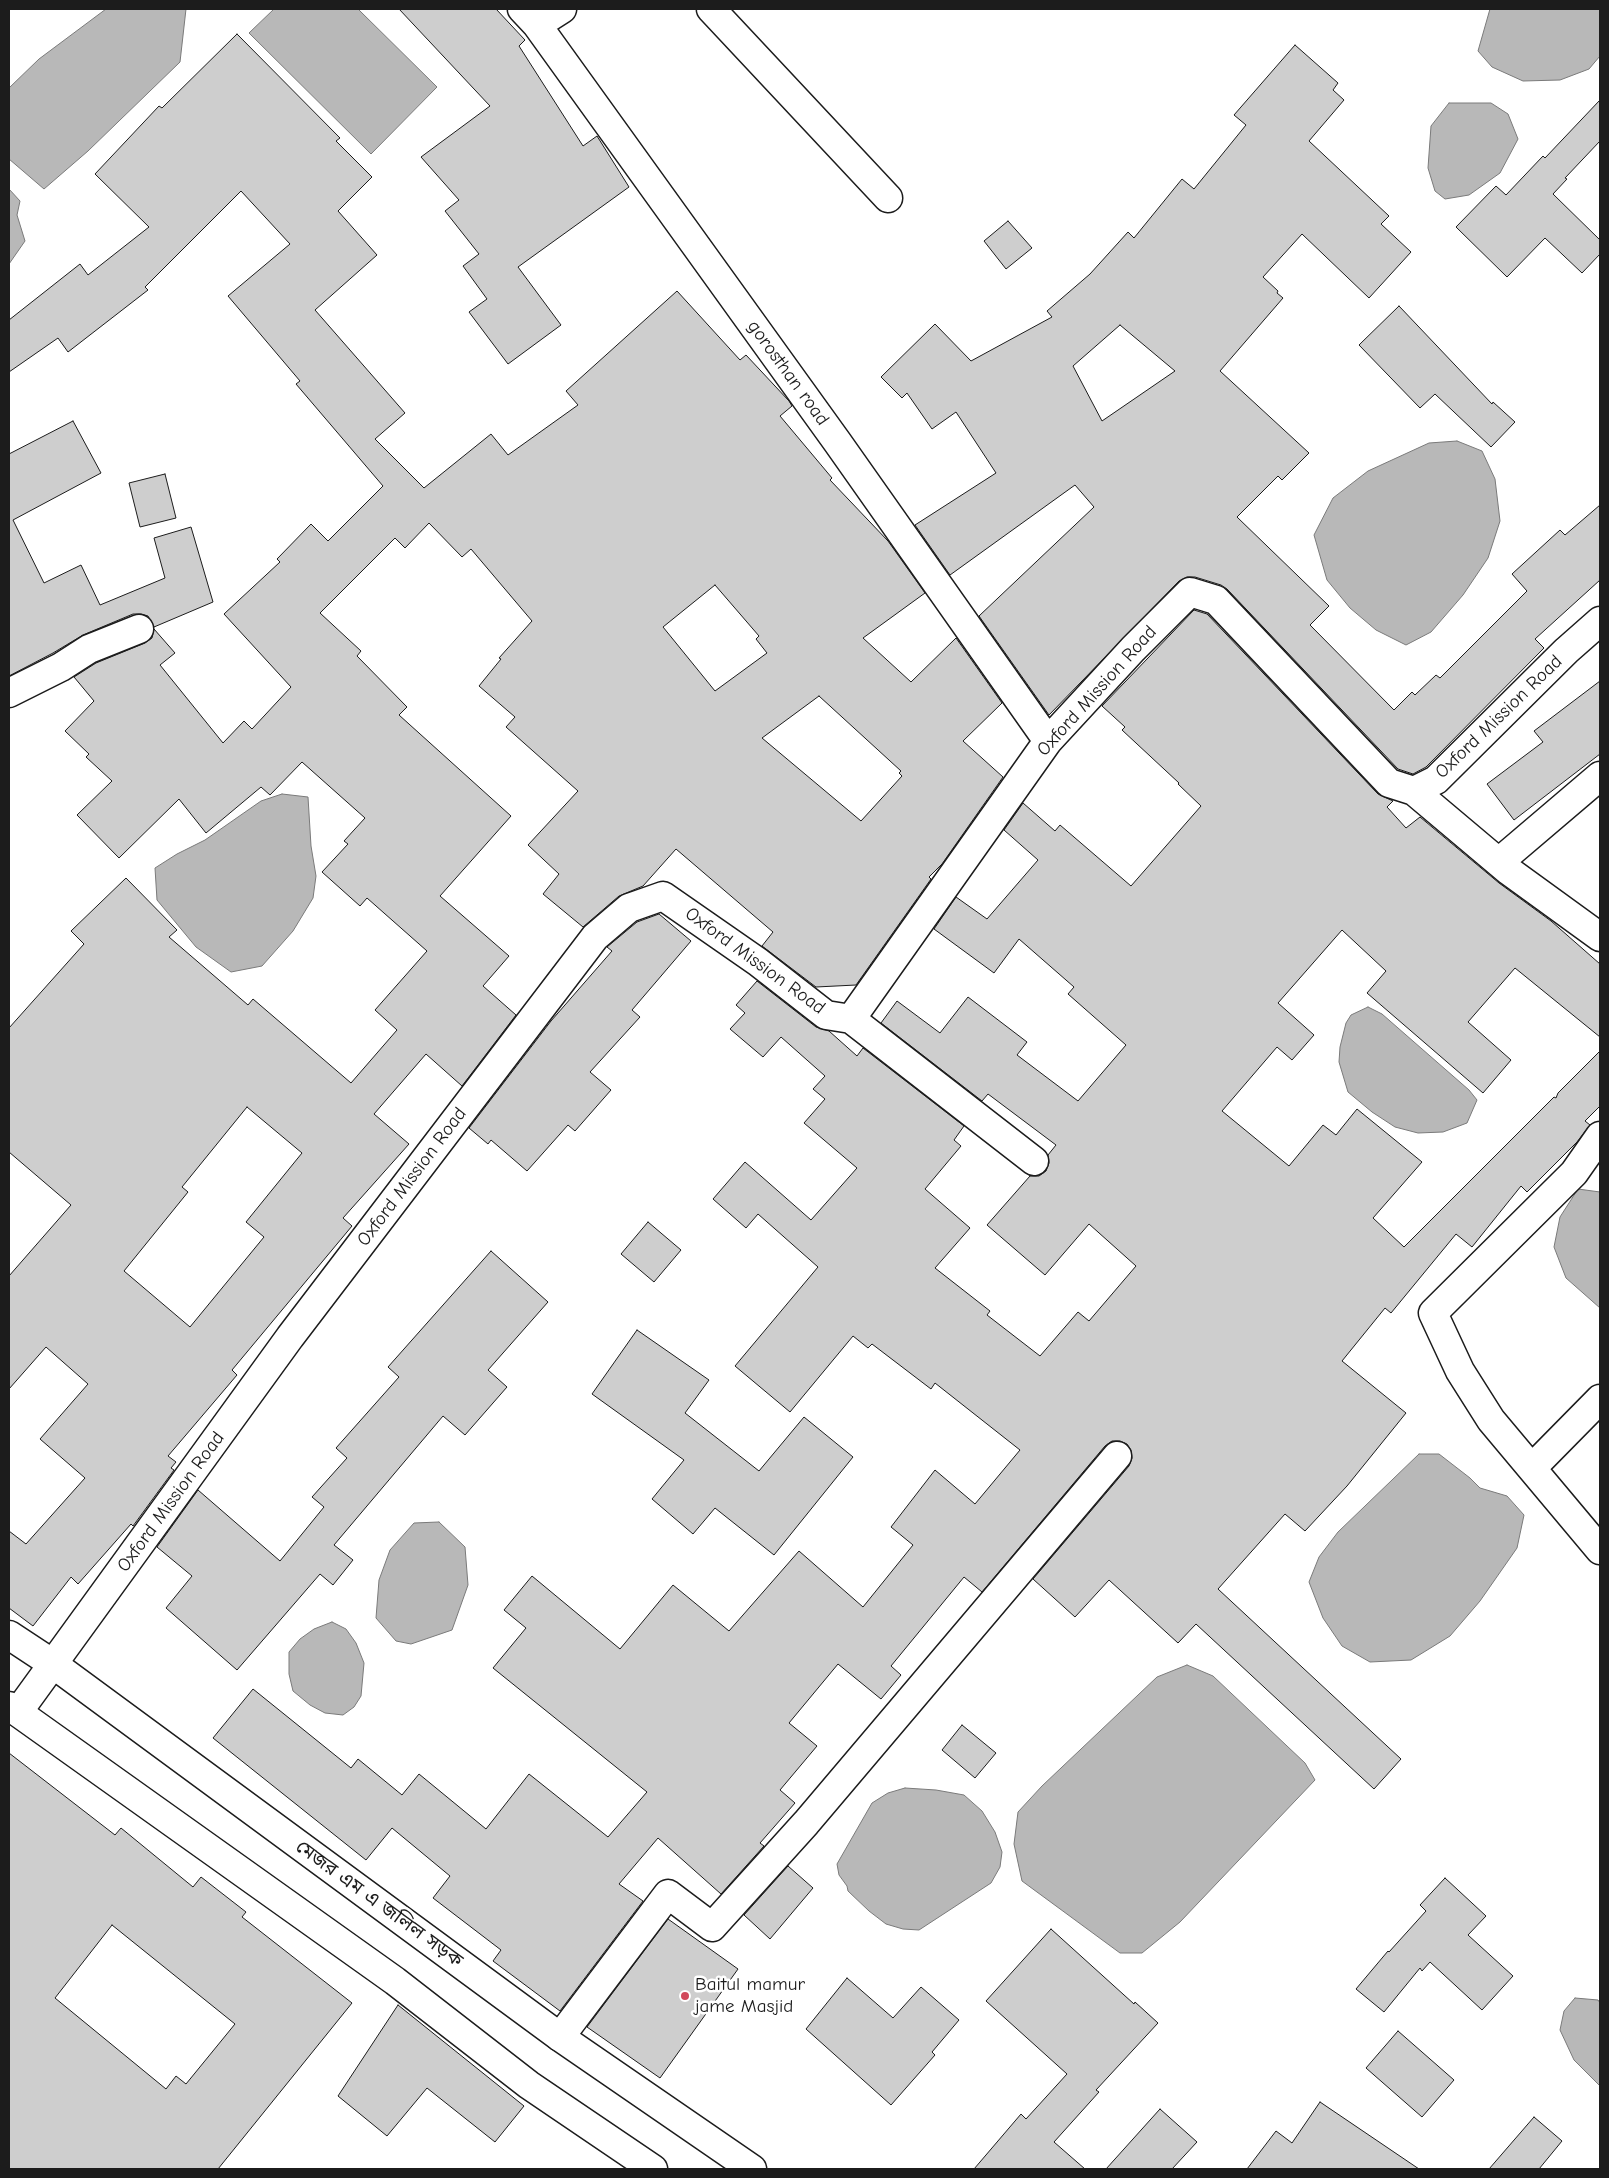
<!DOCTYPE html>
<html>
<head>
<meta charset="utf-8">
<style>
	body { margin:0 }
	#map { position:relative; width:1609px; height:2178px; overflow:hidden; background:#fff; font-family:"Comic Neue",sans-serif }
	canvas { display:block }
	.frame { position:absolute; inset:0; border:10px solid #1c1c1c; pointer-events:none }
</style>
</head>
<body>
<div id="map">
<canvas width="1609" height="2178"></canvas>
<div class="frame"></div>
</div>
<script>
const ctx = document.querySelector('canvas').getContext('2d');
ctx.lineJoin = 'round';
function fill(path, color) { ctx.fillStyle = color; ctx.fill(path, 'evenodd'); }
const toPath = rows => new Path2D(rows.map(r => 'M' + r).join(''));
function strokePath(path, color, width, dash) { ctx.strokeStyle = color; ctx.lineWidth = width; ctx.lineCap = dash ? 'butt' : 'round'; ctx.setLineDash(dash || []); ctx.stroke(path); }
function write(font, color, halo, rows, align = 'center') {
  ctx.font = font + ' "Comic Neue","Noto Sans Bengali",sans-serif'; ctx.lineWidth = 5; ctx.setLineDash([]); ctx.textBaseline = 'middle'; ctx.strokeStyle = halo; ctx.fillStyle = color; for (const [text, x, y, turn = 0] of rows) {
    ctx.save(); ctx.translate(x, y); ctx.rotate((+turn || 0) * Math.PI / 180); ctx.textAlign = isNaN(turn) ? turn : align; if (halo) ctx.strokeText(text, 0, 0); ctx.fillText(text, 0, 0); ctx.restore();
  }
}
const water = toPath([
	[106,9,186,9,180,62,88,151,44,189,9,159,9,88,39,59,106,9],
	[274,9,358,9,437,87,371,154,249,33,274,9],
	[1490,9,1600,9,1600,56,1589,69,1560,80,1523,81,1492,67,1478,51,1490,9],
	[1449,103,1491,103,1508,114,1518,139,1500,173,1469,195,1445,199,1435,191,1428,168,1431,126,1449,103],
	[9,189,20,201,17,215,25,241,9,264,9,189],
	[1457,441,1482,451,1495,479,1500,521,1488,558,1463,595,1431,632,1406,645,1376,630,1350,608,1327,580,1314,535,1333,498,1368,471,1429,443,1457,441],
	[282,794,308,797,311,846,316,876,313,898,293,931,262,966,231,972,196,947,157,900,155,868,177,854,205,840,261,801,282,794],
	[1368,1007,1382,1014,1469,1090,1477,1100,1467,1123,1443,1132,1418,1133,1395,1127,1372,1112,1348,1092,1339,1062,1340,1047,1346,1023,1351,1015,1368,1007],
	[1578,1189,1600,1192,1600,1308,1566,1278,1554,1247,1560,1217,1578,1189],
	[1419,1454,1439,1454,1470,1478,1480,1488,1507,1496,1524,1515,1517,1548,1480,1601,1450,1636,1411,1660,1370,1662,1342,1646,1323,1618,1309,1582,1319,1557,1338,1532,1419,1454],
	[439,1522,465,1547,468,1585,452,1630,411,1644,396,1641,376,1618,379,1580,390,1550,414,1523,439,1522],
	[332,1622,346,1629,356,1643,364,1663,361,1696,354,1707,343,1715,325,1713,310,1705,293,1691,289,1674,289,1652,300,1639,314,1629,332,1622],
	[1187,1665,1213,1676,1305,1763,1315,1780,1180,1922,1142,1953,1120,1953,1022,1881,1014,1844,1018,1812,1042,1786,1157,1677,1187,1665],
	[905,1788,936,1790,964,1795,982,1811,995,1832,1002,1852,1000,1867,991,1883,919,1930,903,1929,886,1924,869,1911,848,1891,847,1886,839,1875,837,1864,872,1803,888,1793,905,1788],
	[1575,1998,1598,2000,1600,2003,1600,2086,1574,2060,1560,2030,1564,2011,1575,1998]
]);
const building = toPath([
	[399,9,496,9,525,40,519,46,583,146,597,136,629,187,518,267,561,325,508,364,469,312,487,299,463,266,479,254,445,211,459,200,421,157,490,106,399,9],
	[237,34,340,138,336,141,372,177,338,211,377,255,315,310,405,413,375,439,424,488,491,434,508,455,578,405,566,391,677,291,740,360,746,355,789,401,792,406,780,416,832,478,830,480,888,541,925,593,863,638,911,682,956,638,1002,703,963,741,1003,777,942,864,929,877,931,879,856,985,816,987,762,946,773,932,676,849,643,886,619,896,583,927,543,894,559,874,528,845,578,791,506,727,515,717,479,686,501,659,499,658,532,621,471,549,462,557,429,523,405,548,395,538,320,613,361,651,357,656,407,707,399,715,511,816,440,896,509,956,483,986,516,1015,462,1086,426,1054,374,1114,409,1144,343,1218,352,1226,232,1370,237,1375,168,1456,176,1462,171,1468,174,1470,133,1526,131,1524,78,1584,71,1577,33,1626,9,1608,9,1531,26,1544,85,1478,40,1439,88,1384,46,1347,9,1389,9,1276,71,1205,9,1152,9,1028,84,944,71,931,126,878,177,930,169,937,248,1005,253,999,351,1083,397,1030,375,1010,427,951,367,898,360,906,322,872,348,844,344,841,365,818,302,762,270,795,261,787,206,833,179,799,119,858,77,815,112,781,86,757,89,754,65,731,94,701,74,677,96,663,145,643,152,638,154,629,175,653,160,665,223,743,244,721,252,729,291,687,224,614,280,562,277,559,311,524,328,541,383,486,296,384,300,381,228,296,290,244,241,191,145,287,148,290,68,352,58,338,9,372,9,320,80,264,88,275,149,227,95,174,159,106,162,108,237,34],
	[715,585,759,636,756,639,767,653,715,691,663,627,715,585],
	[819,696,901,771,899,773,902,776,861,821,762,738,819,696],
	[247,1107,302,1153,246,1222,264,1237,190,1327,124,1271,188,1192,182,1187,247,1107],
	[1295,45,1338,83,1333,90,1344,100,1309,141,1389,216,1381,224,1411,252,1369,298,1302,234,1263,277,1278,291,1277,293,1283,298,1220,371,1309,453,1282,480,1278,476,1237,517,1329,606,1310,625,1394,710,1412,692,1415,695,1436,675,1440,678,1527,591,1512,574,1560,530,1565,535,1600,505,1600,580,1535,639,1544,648,1426,767,1413,774,1398,769,1227,589,1221,585,1195,577,1187,577,1179,581,1049,715,979,616,1094,507,1075,485,950,575,915,525,996,473,956,412,932,429,907,393,902,398,881,377,935,324,971,361,1052,317,1047,311,1090,274,1128,232,1134,238,1182,179,1194,189,1246,125,1234,115,1295,45],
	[1120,325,1175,371,1102,421,1073,366,1120,325],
	[1600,100,1600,141,1565,178,1567,179,1553,194,1600,240,1600,254,1582,273,1545,238,1507,277,1456,227,1496,186,1506,195,1543,156,1545,158,1600,100],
	[1008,221,1032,248,1006,269,984,241,1008,221],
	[1399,306,1492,404,1493,402,1515,422,1491,447,1435,394,1420,408,1359,345,1399,306],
	[73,421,101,473,13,520,44,583,81,565,100,605,165,578,154,538,191,527,213,602,154,627,148,616,141,614,133,614,83,635,53,653,9,676,9,454,73,421],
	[165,474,176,518,140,527,129,483,165,474],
	[1194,610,1207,614,1378,794,1393,801,1387,807,1406,828,1420,817,1499,883,1551,921,1600,964,1600,1037,1515,968,1468,1022,1511,1060,1483,1093,1367,993,1386,971,1342,930,1278,1003,1314,1035,1292,1060,1277,1047,1222,1111,1289,1166,1323,1125,1336,1135,1357,1109,1422,1162,1373,1218,1404,1247,1554,1097,1556,1098,1558,1093,1600,1051,1600,1106,1585,1121,1590,1125,1577,1142,1527,1192,1521,1186,1472,1247,1456,1234,1391,1313,1385,1308,1342,1361,1406,1413,1347,1486,1305,1531,1285,1514,1218,1589,1401,1759,1374,1789,1196,1624,1178,1643,1109,1580,1075,1617,1033,1579,1129,1466,1132,1458,1131,1450,1127,1444,1120,1441,1112,1441,1105,1446,982,1592,964,1577,891,1666,901,1675,881,1699,838,1664,789,1723,817,1746,780,1790,795,1803,760,1843,764,1846,721,1894,658,1838,619,1884,643,1901,560,2011,493,1961,501,1950,433,1898,450,1876,392,1828,366,1860,213,1738,253,1689,351,1768,358,1759,402,1795,419,1774,486,1829,529,1774,608,1837,647,1792,493,1668,526,1628,504,1610,532,1576,620,1649,673,1585,729,1631,799,1551,863,1607,913,1545,891,1527,935,1470,975,1504,1020,1450,935,1383,931,1389,872,1344,868,1348,853,1336,790,1412,735,1366,818,1267,758,1214,746,1228,713,1199,745,1162,811,1220,857,1168,804,1123,825,1099,813,1089,825,1076,781,1037,763,1057,730,1029,745,1013,736,1005,757,981,816,1027,829,1031,857,1056,863,1048,964,1126,954,1140,961,1146,925,1189,970,1228,935,1268,990,1311,987,1315,1040,1356,1078,1312,1089,1321,1136,1266,1089,1224,1045,1275,987,1225,1030,1176,1039,1176,1046,1171,1049,1163,1048,1155,1056,1145,988,1094,982,1101,881,1023,897,1001,940,1033,968,997,1027,1042,1017,1055,1078,1101,1126,1045,1068,994,1074,987,1019,939,994,973,934,929,956,897,987,919,1038,860,1004,830,1023,803,1055,831,1060,825,1131,886,1201,806,1178,784,1179,783,1122,730,1125,727,1102,706,1194,610],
	[1600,681,1600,754,1514,820,1487,784,1543,742,1534,731,1600,681],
	[659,914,691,941,632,1010,640,1017,590,1072,611,1090,575,1131,568,1125,527,1171,491,1140,488,1144,469,1128,551,1021,612,951,607,947,637,922,659,914],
	[648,1222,681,1250,654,1282,621,1254,648,1222],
	[491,1251,548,1302,488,1370,507,1387,465,1435,443,1416,334,1545,353,1560,333,1585,320,1574,237,1670,166,1608,192,1576,157,1547,198,1490,280,1561,324,1507,312,1497,347,1458,336,1448,399,1377,388,1367,491,1251],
	[637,1330,709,1380,685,1413,759,1471,804,1417,853,1457,774,1555,715,1508,693,1534,652,1499,684,1460,592,1394,637,1330],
	[962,1725,996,1753,975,1778,942,1750,962,1725],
	[9,1753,115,1835,121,1828,193,1887,201,1877,246,1912,242,1917,352,2003,218,2169,9,2169,9,1753],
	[112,1925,235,2024,186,2084,176,2076,166,2089,55,1998,112,1925],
	[788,1866,813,1888,770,1939,744,1915,788,1866],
	[1445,1878,1486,1916,1468,1935,1513,1976,1482,2010,1430,1962,1422,1971,1420,1968,1384,2012,1356,1989,1388,1951,1389,1952,1426,1911,1420,1905,1445,1878],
	[668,1919,738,1969,660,2078,587,2027,668,1919],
	[1051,1929,1134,2004,1135,2002,1158,2023,1096,2090,1099,2092,1054,2142,1085,2169,974,2169,1021,2114,1026,2119,1067,2074,986,2001,1051,1929],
	[847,1978,893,2018,921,1987,959,2020,932,2052,935,2055,891,2105,806,2029,847,1978],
	[398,2005,524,2106,495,2142,427,2088,387,2136,338,2096,398,2005],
	[1398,2031,1454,2080,1422,2117,1366,2068,1398,2031],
	[1320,2102,1419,2169,1247,2169,1276,2131,1292,2143,1320,2102],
	[1160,2109,1197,2142,1172,2169,1106,2169,1160,2109],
	[1534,2117,1562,2141,1539,2169,1489,2169,1534,2117]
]);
const minor = toPath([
	[522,9,537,25,838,443,1048,741],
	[711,9,888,198],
	[537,25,562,9],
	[9,693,61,667,89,649,139,629],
	[1414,791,1509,871,1600,937],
	[1499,862,1600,776],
	[851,1019,1034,1161],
	[1600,1136,1574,1173,1433,1313,1460,1371,1491,1420,1600,1550],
	[1532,1468,1600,1399],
	[18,1712,290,1337,595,937,629,908,663,896,758,962,826,1015,851,1019,1048,741,1133,649,1190,592,1216,600,1389,783,1414,791,1436,780,1566,651,1600,621],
	[560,2037,668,1894,712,1927,806,1823,1117,1456]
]);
const major = toPath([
	[9,1635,53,1664,560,2037,752,2169],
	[9,1706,395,1981,529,2085,653,2169]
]);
const markers = [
	[685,1996,5,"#d1495b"]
];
const streetNames = [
	["gorosthan road",788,373,54],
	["Oxford Mission Road",1097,691,-48],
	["Oxford Mission Road",1499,717,-44],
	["Oxford Mission Road",755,961,36],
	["Oxford Mission Road",412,1177,-53],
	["Oxford Mission Road",171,1502,-54],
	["মেজর এম এ জলিল সড়ক",379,1904,36]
];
const poiNames = [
	["Baitul mamur",695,1985],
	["jame Masjid",695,2007]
];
fill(water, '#b8b8b8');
strokePath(water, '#7a7a7a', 1);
fill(building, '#cecece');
strokePath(building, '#1c1c1c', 1);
strokePath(minor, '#1c1c1c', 31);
strokePath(major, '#1c1c1c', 31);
strokePath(minor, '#fff', 28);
strokePath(major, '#fff', 28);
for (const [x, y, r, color] of markers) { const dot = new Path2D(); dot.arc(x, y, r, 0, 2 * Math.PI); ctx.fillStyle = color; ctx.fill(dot); strokePath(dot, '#fff', 2); }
write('19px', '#1c1c1c', '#fff', streetNames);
write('19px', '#1c1c1c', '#fff', poiNames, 'left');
</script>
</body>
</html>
